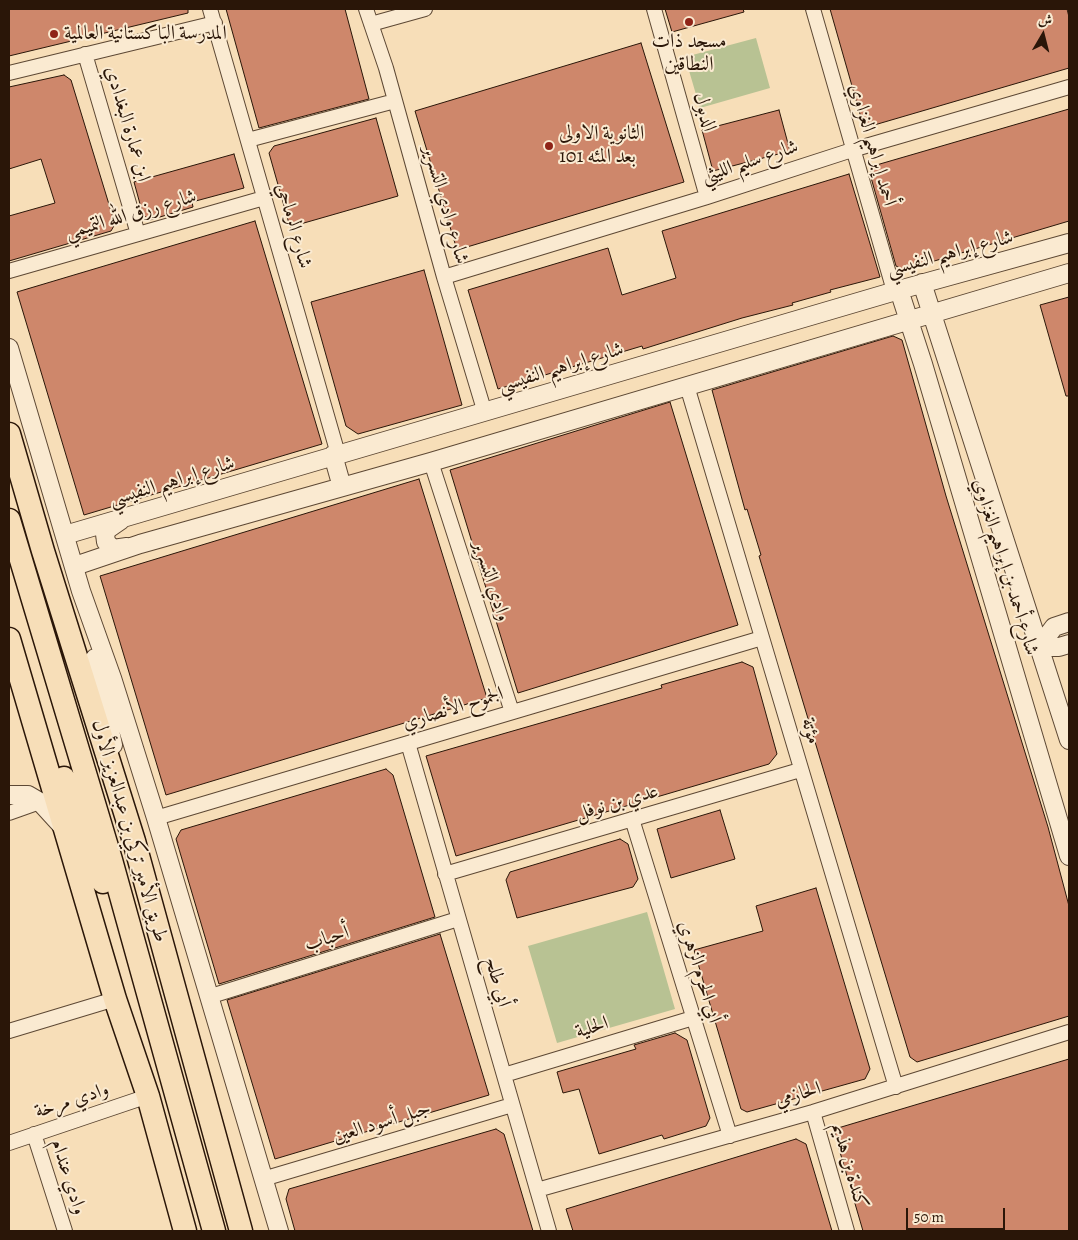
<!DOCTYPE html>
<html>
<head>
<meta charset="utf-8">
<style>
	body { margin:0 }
	#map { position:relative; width:1078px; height:1240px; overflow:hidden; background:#f7deb8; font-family:Alegreya,Amiri,serif }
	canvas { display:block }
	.frame { position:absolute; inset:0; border:10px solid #2a1608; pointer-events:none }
	.north { position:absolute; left:1018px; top:10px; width:50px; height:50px; -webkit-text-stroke:4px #faead1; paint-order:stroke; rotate:8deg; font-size:14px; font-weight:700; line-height:20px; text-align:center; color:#2a1608 }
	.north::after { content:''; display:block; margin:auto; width:18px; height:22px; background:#2a1608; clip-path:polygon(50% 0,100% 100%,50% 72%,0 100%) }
	.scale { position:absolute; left:906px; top:1208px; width:99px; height:22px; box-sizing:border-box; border:2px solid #2a1608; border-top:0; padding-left:6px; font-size:15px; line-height:18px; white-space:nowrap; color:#2a1608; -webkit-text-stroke:4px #faead1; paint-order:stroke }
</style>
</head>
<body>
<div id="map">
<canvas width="1078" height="1240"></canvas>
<div class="frame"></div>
<div class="north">ش</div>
<div class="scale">50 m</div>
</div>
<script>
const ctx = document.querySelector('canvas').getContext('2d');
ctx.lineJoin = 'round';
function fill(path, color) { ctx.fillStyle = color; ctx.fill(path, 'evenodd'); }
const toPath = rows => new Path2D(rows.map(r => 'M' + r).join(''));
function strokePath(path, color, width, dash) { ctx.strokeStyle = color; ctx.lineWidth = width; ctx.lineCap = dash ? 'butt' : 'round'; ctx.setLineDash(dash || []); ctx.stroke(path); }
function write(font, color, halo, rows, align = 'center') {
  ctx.font = font + ' Alegreya,Amiri,serif'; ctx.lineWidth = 4; ctx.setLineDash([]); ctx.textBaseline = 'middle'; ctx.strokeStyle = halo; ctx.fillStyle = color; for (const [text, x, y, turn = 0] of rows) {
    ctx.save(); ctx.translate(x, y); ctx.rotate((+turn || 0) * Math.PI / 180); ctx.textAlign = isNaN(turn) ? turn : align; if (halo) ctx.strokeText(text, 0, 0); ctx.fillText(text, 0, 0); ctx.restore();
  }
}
const green = toPath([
	[756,38,770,88,700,108,685,57],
	[647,912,675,1009,557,1043,528,946]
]);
const building = toPath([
	[9,9,188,9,188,13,9,56,9,9],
	[226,9,345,9,369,99,259,128,226,9],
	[665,9,743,9,744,12,672,32,665,9],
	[830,9,1067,9,1069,17,1069,68,864,128,830,9],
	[641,43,684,182,457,250,415,111,641,43],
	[64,75,71,80,115,224,111,231,9,261,9,216,55,203,41,159,9,169,9,87,64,75],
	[1069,109,1069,221,904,270,896,266,870,174,873,166,1069,109],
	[779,110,790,151,713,171,702,130,779,110],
	[376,118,398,196,290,227,269,153,274,146,376,118],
	[234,154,244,188,192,202,193,207,150,220,143,215,134,182,234,154],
	[849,174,880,277,830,290,831,292,792,303,793,305,742,318,643,349,642,346,498,389,468,290,608,248,622,295,676,278,662,231,849,174],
	[255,221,322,444,84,515,17,292,255,221],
	[424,270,462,405,358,434,346,426,311,302,424,270],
	[1069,297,1069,396,1066,396,1040,305,1069,297],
	[893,336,902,340,946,496,1048,827,1069,906,1069,1016,917,1062,910,1057,759,556,761,555,747,509,745,510,712,390,893,336],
	[670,402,738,625,518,693,450,470,670,402],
	[419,479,487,698,166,795,100,576,419,479],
	[742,662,753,667,777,754,769,764,456,856,426,756,662,688,661,685,742,662],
	[386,769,393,775,435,917,219,984,176,839,181,830,386,769],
	[720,810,735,859,671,878,657,829,720,810],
	[620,839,628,844,638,879,633,887,517,918,506,880,510,872,620,839],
	[816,888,870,1069,865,1079,747,1112,741,1109,694,950,763,931,756,906,816,888],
	[440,934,489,1095,275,1159,227,1000,440,934],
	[675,1033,687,1040,710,1118,706,1126,664,1139,662,1135,599,1154,579,1089,563,1093,557,1072,636,1049,634,1045,675,1033],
	[1069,1059,1069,1231,863,1231,835,1135,838,1128,1069,1059],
	[496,1129,504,1134,533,1231,295,1231,286,1199,289,1189,496,1129],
	[796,1139,806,1144,832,1231,573,1231,566,1209,796,1139]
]);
const minor = toPath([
	[210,9,338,454],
	[366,9,386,68,444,277,485,413],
	[654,9,707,197],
	[813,9,894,291],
	[371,24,425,9],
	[85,54,138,234],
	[9,73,215,23],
	[248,140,395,101],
	[9,271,264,198],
	[444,277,707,197,852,150,1069,87],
	[687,386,896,1087],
	[431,462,512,712],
	[408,743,549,1231],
	[9,813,40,802],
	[156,818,762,638],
	[632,819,730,1136],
	[445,874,800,770],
	[208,997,458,919],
	[9,1031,115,999],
	[504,1075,693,1018],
	[813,1112,847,1231],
	[34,1134,65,1231],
	[9,1143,148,1096],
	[263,1179,512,1105],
	[537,1190,813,1112,1069,1032]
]);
const tertiary = toPath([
	[922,283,1069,740],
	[899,290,923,364,1069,856],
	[9,348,81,591,112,678,156,818,279,1231],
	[333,455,342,487],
	[121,520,108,529,105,534,106,542,113,549,127,547],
	[65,535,899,290,1069,243],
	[75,566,140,544,431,462,1069,273],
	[1039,647,1054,627,1069,622],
	[1039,647,1059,647,1069,644],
	[95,658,113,745],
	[9,795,28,795,40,802,61,825]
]);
const primary = toPath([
	[9,434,43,551,134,841,241,1231],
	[9,520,111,860,214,1231],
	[9,639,115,999,148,1096,185,1231],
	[64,778,103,882]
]);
const markers = [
	[689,22,5,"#8f2418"],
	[54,34,5,"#8f2418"],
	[549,146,5,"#8f2418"]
];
const poiNames = [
	["المدرسة الباكستانية العالمية",64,34],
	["مسجد ذات",689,42,"center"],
	["النطاقين",689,65,"center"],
	["الثانوية الاولى",559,134],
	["بعد المئه 101",559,157]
];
const streetNames = [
	["الدبول",704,112,74],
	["ابن عمارة البغدادي",127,124,74],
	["أحمد إبراهيم الغزاوي",872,145,74],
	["شارع سليم الليثي",750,162,-18],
	["شارع وادي التسرير",445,205,74],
	["شارع رزق الله التميمي",131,215,-16],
	["شارع الرماحي",293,226,74],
	["شارع إبراهيم النفيسي",950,254,-15],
	["شارع إبراهيم النفيسي",561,368,-17],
	["شارع إبراهيم النفيسي",172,482,-17],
	["شارع أحمد بن إبراهيم الغزاوي",1005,567,73],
	["وادي التسرير",491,581,72],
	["الجموح الأنصاري",453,709,-17],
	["مؤتة",810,731,74],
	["عدي بن نوفل",617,803,-16],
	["طريق الأمير تركي بن عبدالعزيز الأول",129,831,74],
	["أحباب",327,939,-17],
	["أبي الحرم الزهري",699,972,73],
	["أبي طلح",497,982,74],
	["الحلية",592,1028,-17],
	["الحازمي",798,1095,-16],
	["وادي مرخة",72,1101,-18],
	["جبل أسود العين",382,1123,-17],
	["كندة بن هذيم",849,1166,74],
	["وادي عندام",68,1177,72]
];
fill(green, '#b8c293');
fill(building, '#ce876b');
strokePath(building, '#2a1608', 1);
strokePath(minor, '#5d4834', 16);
strokePath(tertiary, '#5d4834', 20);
strokePath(primary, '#2a1608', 25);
strokePath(minor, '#faead1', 14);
strokePath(tertiary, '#faead1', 18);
strokePath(primary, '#f7deb8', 22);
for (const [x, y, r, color] of markers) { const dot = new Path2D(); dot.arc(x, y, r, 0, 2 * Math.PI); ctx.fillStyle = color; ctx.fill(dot); strokePath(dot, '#faead1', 2); }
write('20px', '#2a1608', '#faead1', poiNames, 'left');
write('20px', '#2a1608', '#faead1', streetNames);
</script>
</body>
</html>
